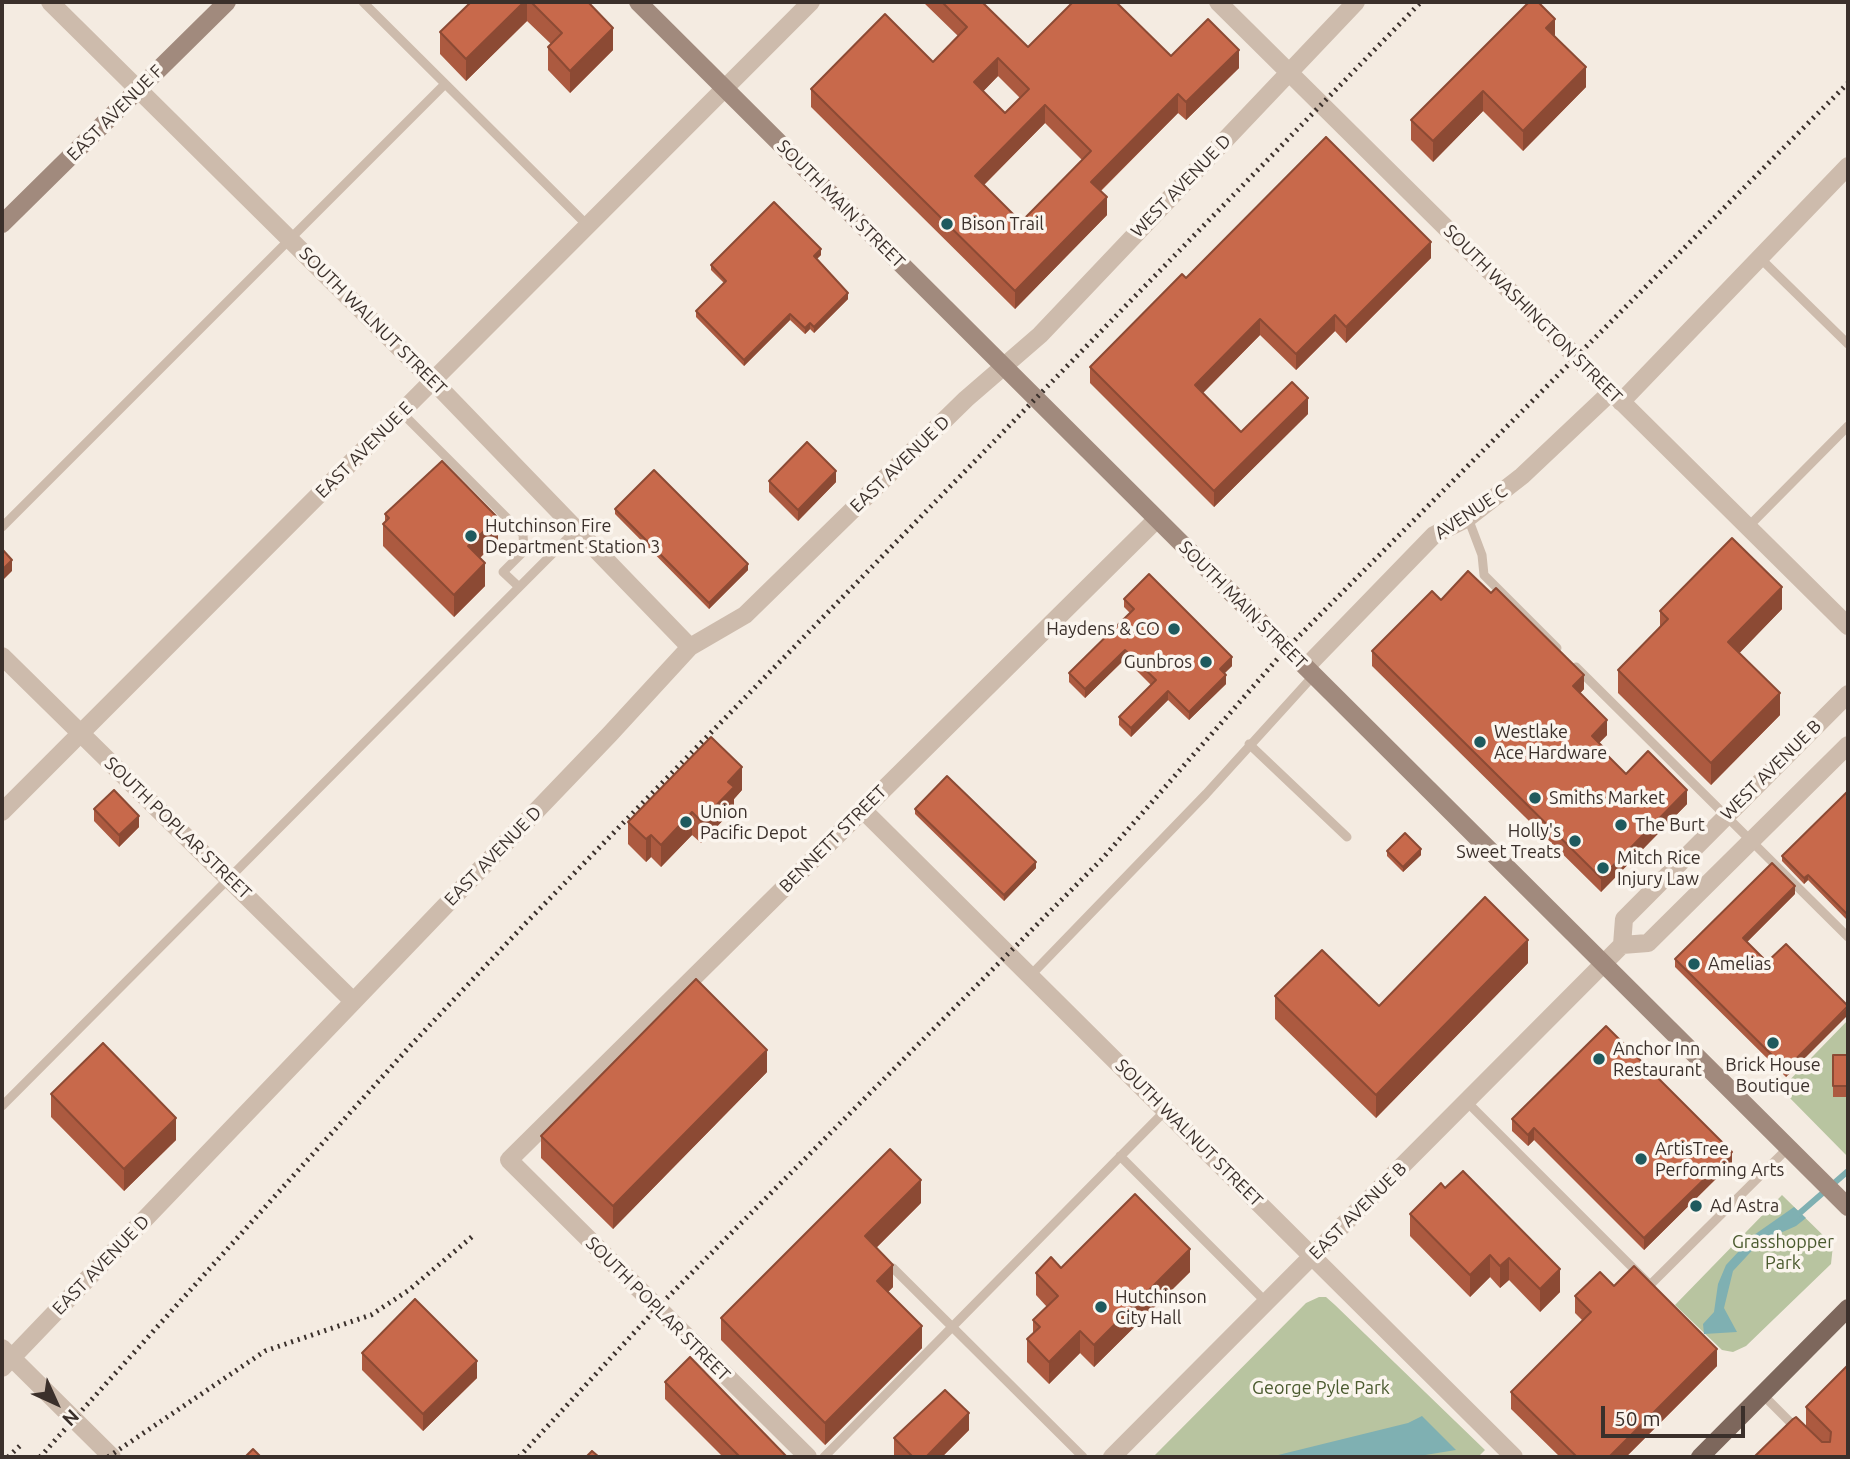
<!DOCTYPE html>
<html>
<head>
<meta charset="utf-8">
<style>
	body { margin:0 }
	#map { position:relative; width:1850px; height:1459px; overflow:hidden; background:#f4ebe1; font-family:Ubuntu,sans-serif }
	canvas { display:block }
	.frame { position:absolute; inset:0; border:4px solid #3b302b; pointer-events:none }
	.north { position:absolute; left:21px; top:1368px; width:70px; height:70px; -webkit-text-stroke:5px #fbf5ee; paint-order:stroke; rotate:135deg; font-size:19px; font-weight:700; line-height:28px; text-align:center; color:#3b302b }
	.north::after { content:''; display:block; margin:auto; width:24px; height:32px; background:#3b302b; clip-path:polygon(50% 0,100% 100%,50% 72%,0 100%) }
	.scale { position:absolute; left:1601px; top:1406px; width:144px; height:32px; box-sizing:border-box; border:4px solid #3b302b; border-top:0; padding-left:9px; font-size:21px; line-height:24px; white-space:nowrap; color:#3b302b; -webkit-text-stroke:5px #fbf5ee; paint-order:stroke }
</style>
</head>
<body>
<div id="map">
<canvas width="1850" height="1459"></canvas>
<div class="frame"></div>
<div class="north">N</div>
<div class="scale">50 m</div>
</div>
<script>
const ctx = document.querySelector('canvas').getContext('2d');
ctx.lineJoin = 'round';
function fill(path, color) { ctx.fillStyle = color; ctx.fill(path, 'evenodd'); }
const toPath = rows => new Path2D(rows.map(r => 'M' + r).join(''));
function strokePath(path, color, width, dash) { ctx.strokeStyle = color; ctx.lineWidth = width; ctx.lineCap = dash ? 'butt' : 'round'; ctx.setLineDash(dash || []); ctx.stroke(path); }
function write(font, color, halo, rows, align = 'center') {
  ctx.font = font + ' Ubuntu,sans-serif'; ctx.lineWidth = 7; ctx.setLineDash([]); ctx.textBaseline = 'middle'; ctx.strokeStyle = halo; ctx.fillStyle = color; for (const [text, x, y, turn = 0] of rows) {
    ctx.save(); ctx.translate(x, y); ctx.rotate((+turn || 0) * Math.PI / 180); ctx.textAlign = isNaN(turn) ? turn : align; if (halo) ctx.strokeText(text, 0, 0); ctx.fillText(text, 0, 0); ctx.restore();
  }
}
const green = toPath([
	[1848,1020,1848,1157,1781,1089],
	[1782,1195,1833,1245,1831,1264,1746,1346,1733,1352,1722,1350,1675,1305],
	[1319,1297,1326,1297,1335,1305,1485,1450,1478,1457,1153,1457,1306,1303]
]);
const water = toPath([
	[1794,1207,1806,1218,1796,1226,1760,1242,1733,1271,1724,1308,1737,1332,1704,1334,1703,1324,1714,1312,1718,1284,1726,1265,1754,1235],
	[1422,1416,1456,1450,1413,1457,1270,1457,1408,1423]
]);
const stream = toPath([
	[1794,1218,1848,1171]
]);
const lane = toPath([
	[363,2,588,226],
	[1761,259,1848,344],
	[402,413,523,534,524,551,503,572,519,587],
	[1468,518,1482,555,1484,575,1557,648],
	[2,527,445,84],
	[1747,528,1848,426],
	[1576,667,1848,937],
	[1249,744,1347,837],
	[1030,976,1206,794,1314,675],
	[1466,1101,1650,1285,1788,1148],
	[2,1106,578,528],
	[1120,1156,1266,1302],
	[893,1268,1083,1457],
	[1763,1395,1797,1429],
	[824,1457,1166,1110]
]);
const street = toPath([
	[50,2,433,381,690,647],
	[1218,2,1848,626],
	[1621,402,1848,166],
	[2,656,353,1001],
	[1306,667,1434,535,1468,518,1522,476,1611,392],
	[863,810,1514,1457],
	[2,812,811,2],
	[1622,945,1648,943,1848,745],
	[2,1348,112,1457],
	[2,1368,610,734,690,647,745,615,966,399,1040,335,1356,2],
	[808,1457,509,1160,1157,519],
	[1112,1457,1622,945,1624,919,1848,694]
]);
const secondary = toPath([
	[638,2,1848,1207],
	[2,224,227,2]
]);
const primary = toPath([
	[1700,1457,1848,1308]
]);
const rail = toPath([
	[8,1457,23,1443],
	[40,1457,411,1045,524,925,1421,2],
	[108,1457,265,1351,371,1315,409,1290,474,1235],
	[519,1457,657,1308,1102,859,1287,648,1848,83]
]);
const wall = toPath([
	[471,2,588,2,613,50,570,93,548,70,548,47,551,44,527,21,466,81,440,54,440,32],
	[923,2,982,2,1028,47,1171,56,1239,68,1186,120,1178,113,1101,191,1107,215,1015,309,811,107,811,89,933,62,958,36],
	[998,76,1020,98,1005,113,983,91],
	[1045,123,1082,160,1021,222,984,185],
	[1555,37,1586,87,1523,151,1483,111,1433,162,1411,140,1411,120],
	[821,255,816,259,848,299,814,333,810,329,805,334,790,320,744,366,696,317,696,311,724,283,711,270,711,265],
	[1431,258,1346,343,1335,331,1296,370,1260,335,1203,393,1241,432,1308,414,1214,507,1090,383,1090,367,1186,278],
	[769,481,836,482,798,521,769,492],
	[615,509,748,570,709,609,615,514],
	[385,514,498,540,480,558,485,586,454,617,383,546,383,524,385,522],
	[1124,599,1232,666,1224,673,1226,684,1189,720,1168,700,1131,737,1119,725,1119,717,1151,685,1125,659,1085,698,1069,682,1069,673,1130,613,1124,607],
	[1441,600,1584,689,1580,693,1607,735,1599,743,1605,753,1626,774,1687,804,1601,892,1372,666,1372,651],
	[1782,609,1739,653,1780,715,1711,785,1618,693,1618,670,1660,627,1660,611],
	[742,790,734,799,734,809,701,843,692,835,661,867,651,857,646,862,628,844,628,822],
	[1848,791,1848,921,1808,880,1804,884,1782,861,1782,856],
	[94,809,139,827,119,847,94,821],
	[915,809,1036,868,1004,901,915,814],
	[1387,851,1421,855,1403,872,1387,856],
	[1795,894,1747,942,1767,962,1848,1006,1786,1077,1675,967,1675,959],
	[1528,963,1376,1118,1275,1019,1275,996,1379,1006],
	[1833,1055,1848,1055,1848,1097,1833,1097],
	[767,1072,613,1229,541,1158,541,1136],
	[51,1094,176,1140,124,1191,51,1117],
	[1512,1119,1732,1163,1644,1250,1534,1140,1528,1146,1512,1131],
	[1441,1183,1560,1292,1540,1312,1509,1280,1500,1288,1490,1277,1470,1297,1410,1236,1410,1214],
	[921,1203,876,1248,893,1287,888,1292,922,1348,825,1445,721,1340,721,1318],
	[1061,1268,1190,1272,1094,1367,1080,1353,1049,1384,1027,1362,1027,1339,1033,1334,1033,1320,1047,1307,1036,1295,1036,1273],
	[1614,1286,1717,1366,1626,1457,1560,1457,1511,1409,1511,1392,1583,1321,1575,1313,1575,1296],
	[362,1353,477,1378,423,1431,362,1370],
	[1848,1365,1848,1457,1754,1457,1806,1427,1806,1407],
	[665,1382,787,1457,723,1457,665,1399],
	[969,1430,942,1457,896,1457,894,1455,894,1438]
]);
const shadedWall = toPath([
	[524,2,527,2,527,21,466,81,466,59],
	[1555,19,1555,39,1546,28],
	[613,28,613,50,570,93,570,71],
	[1239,50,1239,68,1186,120,1186,102],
	[998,58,998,76,974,101,974,82],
	[1586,67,1586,87,1523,151,1523,131],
	[1483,91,1483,111,1433,162,1433,141],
	[1178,94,1178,113,1091,200,1091,182],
	[1045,105,1045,123,975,194,975,176],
	[1107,197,1107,215,1015,309,1015,291],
	[1431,242,1431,258,1346,343,1346,327],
	[821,249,821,255,814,262,814,256],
	[848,293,848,299,814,333,814,327],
	[790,314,790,320,744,366,744,360],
	[1335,315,1335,331,1296,370,1296,354],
	[1260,319,1260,335,1195,401,1195,385],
	[810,323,810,329,805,334,805,328],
	[1308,398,1308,414,1214,507,1214,491],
	[836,471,836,482,798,521,798,510],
	[498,518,498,540,468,569,468,546],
	[12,560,12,571,2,581,2,570],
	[485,563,485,586,454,617,454,595],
	[748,564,748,570,709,609,709,603],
	[1782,587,1782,609,1728,665,1728,642],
	[1125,650,1125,659,1085,698,1085,689],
	[1232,657,1232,666,1220,678,1220,669],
	[1226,675,1226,684,1189,720,1189,712],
	[1584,675,1584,689,1573,701,1573,686],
	[1168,691,1168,700,1131,737,1131,728],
	[1780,693,1780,715,1711,785,1711,763],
	[1607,720,1607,735,1592,750,1592,736],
	[742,767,742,790,734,799,734,809,701,843,701,821,728,782],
	[1687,790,1687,804,1601,892,1601,878],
	[692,812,692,835,661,867,661,845],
	[139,816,139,827,119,847,119,835],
	[651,835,651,857,646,862,646,839],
	[1421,849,1421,855,1403,872,1403,867],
	[1036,862,1036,868,1004,901,1004,895],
	[1808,875,1808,880,1804,884,1804,878],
	[1795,886,1795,894,1743,946,1743,938],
	[1528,940,1528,963,1376,1118,1376,1095],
	[1848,1007,1848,1015,1786,1077,1786,1069],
	[767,1050,767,1072,613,1229,613,1206],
	[176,1118,176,1140,124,1191,124,1169],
	[1534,1128,1534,1140,1528,1146,1528,1135],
	[1732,1152,1732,1163,1644,1250,1644,1238],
	[921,1180,921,1203,865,1259,865,1236],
	[1190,1249,1190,1272,1094,1367,1094,1345],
	[1490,1255,1490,1277,1470,1297,1470,1275],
	[1509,1258,1509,1280,1500,1288,1500,1266],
	[893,1265,893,1287,877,1303,877,1281],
	[1560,1269,1560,1292,1540,1312,1540,1289],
	[922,1326,922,1348,825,1445,825,1423],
	[1080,1331,1080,1353,1049,1384,1049,1362],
	[1717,1349,1717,1366,1626,1457,1609,1457],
	[477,1361,477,1378,423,1431,423,1414],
	[969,1413,969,1430,942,1457,926,1457]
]);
const building = toPath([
	[471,2,524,2,466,59,440,32,471,2],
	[531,2,588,2,613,28,570,71,548,47,562,33,531,2],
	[942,2,982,2,1028,47,1073,2,1116,2,1171,56,1208,19,1239,50,1186,102,1178,94,1091,182,1107,197,1015,291,811,89,885,14,933,62,967,27,942,2],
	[998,58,1029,89,1005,113,974,82,998,58],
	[1045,105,1091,151,1021,222,975,176,1045,105],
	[1529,2,1538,2,1555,19,1546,28,1586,67,1523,131,1483,91,1433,141,1411,120,1529,2],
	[1326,137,1431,242,1346,327,1335,315,1296,354,1260,319,1195,385,1241,432,1292,382,1308,398,1214,491,1090,367,1182,274,1186,278,1326,137],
	[774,202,821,249,814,256,848,293,814,327,810,323,805,328,790,314,744,360,696,311,726,281,711,265,774,202],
	[807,442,836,471,798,510,769,481,807,442],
	[442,461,498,518,468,546,485,563,454,595,383,524,389,518,385,514,442,461],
	[654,470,748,564,709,603,615,509,654,470],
	[1732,538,1782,587,1728,642,1780,693,1711,763,1618,670,1668,619,1660,611,1732,538],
	[2,549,12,560,2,570,2,549],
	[1468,571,1491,593,1496,588,1584,675,1573,686,1607,720,1592,736,1605,749,1603,751,1626,774,1648,751,1687,790,1601,878,1372,651,1432,591,1441,600,1468,571],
	[1149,574,1232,657,1220,669,1226,675,1189,712,1168,691,1131,728,1119,717,1156,680,1125,650,1085,689,1069,673,1134,609,1124,599,1149,574],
	[711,737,742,767,728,782,734,787,701,821,692,812,661,845,651,835,646,839,628,822,711,737],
	[947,776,1036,862,1004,895,915,809,947,776],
	[114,790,139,816,119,835,94,809,114,790],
	[1848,791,1848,915,1808,875,1804,878,1782,856,1848,791],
	[1405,833,1421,849,1403,867,1387,851,1405,833],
	[1772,863,1795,886,1743,938,1767,962,1786,944,1848,1006,1786,1069,1675,959,1772,863],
	[1485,897,1528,940,1376,1095,1275,996,1322,950,1379,1006,1485,897],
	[696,979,767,1050,613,1206,541,1136,696,979],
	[1606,1026,1732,1152,1644,1238,1534,1128,1528,1135,1512,1119,1606,1026],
	[103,1043,176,1118,124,1169,51,1094,103,1043],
	[1833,1055,1848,1055,1848,1086,1833,1086,1833,1055],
	[890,1149,921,1180,865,1236,893,1265,877,1281,922,1326,825,1423,721,1318,890,1149],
	[1463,1171,1560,1269,1540,1289,1509,1258,1500,1266,1490,1255,1470,1275,1410,1214,1441,1183,1445,1188,1463,1171],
	[1135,1194,1190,1249,1094,1345,1080,1331,1049,1362,1027,1339,1040,1327,1033,1320,1058,1296,1036,1273,1051,1257,1061,1268,1135,1194],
	[1634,1266,1717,1349,1609,1457,1577,1457,1511,1392,1591,1312,1575,1296,1600,1272,1614,1286,1634,1266],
	[415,1299,477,1361,423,1414,362,1353,415,1299],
	[690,1357,787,1457,740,1457,665,1382,690,1357],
	[1848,1365,1848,1457,1754,1457,1793,1419,1796,1417,1822,1442,1830,1442,1831,1432,1806,1407,1848,1365],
	[945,1390,969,1413,926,1457,913,1457,894,1438,945,1390],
	[253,1449,261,1457,245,1457,253,1449],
	[592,1451,599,1457,586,1457,592,1451]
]);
const markers = [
	[947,224,7,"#1f5a5e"],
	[471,536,7,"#1f5a5e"],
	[1174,629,7,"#1f5a5e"],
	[1206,662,7,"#1f5a5e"],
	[1480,742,7,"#1f5a5e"],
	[1535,798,7,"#1f5a5e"],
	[686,822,7,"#1f5a5e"],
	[1621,825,7,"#1f5a5e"],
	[1575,841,7,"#1f5a5e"],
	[1603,868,7,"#1f5a5e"],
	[1694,964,7,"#1f5a5e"],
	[1773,1043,7,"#1f5a5e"],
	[1599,1059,7,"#1f5a5e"],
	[1641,1159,7,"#1f5a5e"],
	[1696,1206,7,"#1f5a5e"],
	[1101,1307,7,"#1f5a5e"]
];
const streetNames = [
	["EAST AVENUE F",115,113,-45],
	["WEST AVENUE D",1181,186,-46],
	["SOUTH MAIN STREET",841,204,45],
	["SOUTH WASHINGTON STREET",1533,314,45],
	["SOUTH WALNUT STREET",373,321,45],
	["EAST AVENUE E",364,450,-45],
	["EAST AVENUE D",900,464,-44],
	["AVENUE C",1471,512,-34],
	["SOUTH MAIN STREET",1243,605,45],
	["WEST AVENUE B",1771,770,-45],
	["SOUTH POPLAR STREET",178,828,44],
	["BENNETT STREET",833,839,-45],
	["EAST AVENUE D",493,856,-46],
	["SOUTH WALNUT STREET",1189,1133,45],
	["EAST AVENUE B",1358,1211,-45],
	["EAST AVENUE D",101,1265,-46],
	["SOUTH POPLAR STREET",658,1309,45]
];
const poiNames = [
	["Bison Trail",961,224],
	["Hutchinson Fire",485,526],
	["Department Station 3",485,547],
	["Haydens & CO",1160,629,"right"],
	["Gunbros",1192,662,"right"],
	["Westlake",1494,732],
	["Ace Hardware",1494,753],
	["Smiths Market",1549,798],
	["Union",700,812],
	["Pacific Depot",700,833],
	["The Burt",1635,825],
	["Holly's",1561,831,"right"],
	["Sweet Treats",1561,852,"right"],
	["Mitch Rice",1617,858],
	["Injury Law",1617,879],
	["Amelias",1708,964],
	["Anchor Inn",1613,1049],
	["Restaurant",1613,1070],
	["Brick House",1773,1065,"center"],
	["Boutique",1773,1086,"center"],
	["ArtisTree",1655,1149],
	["Performing Arts",1655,1170],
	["Ad Astra",1710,1206],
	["Hutchinson",1115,1297],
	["City Hall",1115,1318]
];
const parkNames = [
	["Grasshopper",1783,1242],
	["Park",1783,1263],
	["George Pyle Park",1321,1388]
];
fill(green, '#b8c4a0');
fill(water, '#7fb0b2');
strokePath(stream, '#7fb0b2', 6);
strokePath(lane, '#cdbbac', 9);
strokePath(street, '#cdbbac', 18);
strokePath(secondary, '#a18a7d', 18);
strokePath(primary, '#7d675c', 18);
strokePath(rail, '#3b302b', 5, [2, 5]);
fill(wall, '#ac5a40');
fill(shadedWall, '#8c4a34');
fill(building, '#c8694b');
strokePath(building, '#8c4a34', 2);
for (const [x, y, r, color] of markers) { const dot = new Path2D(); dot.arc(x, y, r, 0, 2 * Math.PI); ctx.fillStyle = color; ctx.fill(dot); strokePath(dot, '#fbf5ee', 2.5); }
write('18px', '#3b302b', '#fbf5ee', streetNames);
write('18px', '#3b302b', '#fbf5ee', poiNames, 'left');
write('18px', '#4a5a2e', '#fbf5ee', parkNames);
</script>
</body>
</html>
